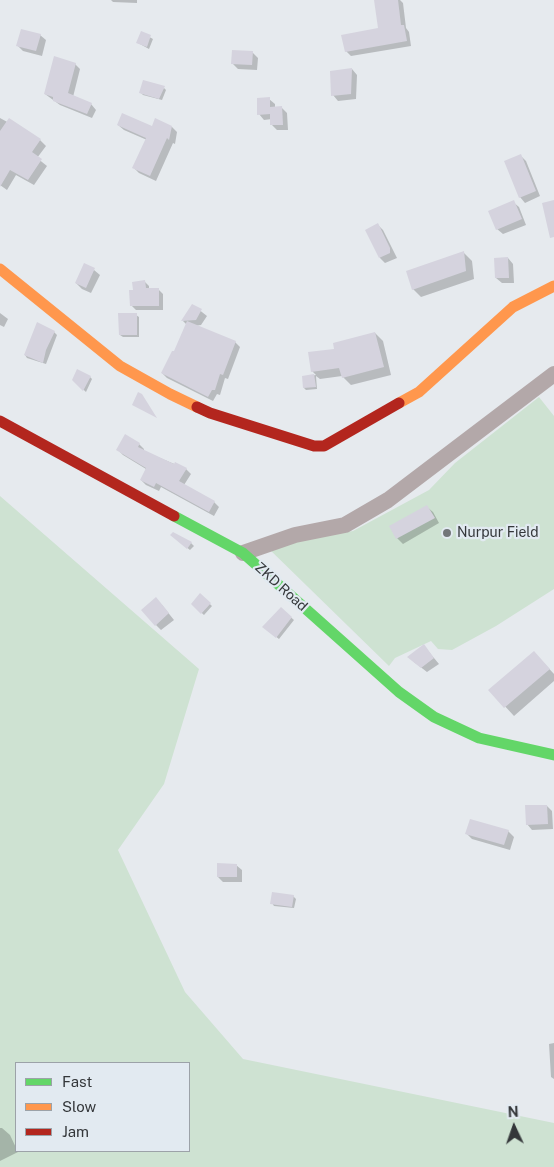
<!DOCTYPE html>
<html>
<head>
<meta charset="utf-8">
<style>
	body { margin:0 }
	#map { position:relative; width:554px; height:1167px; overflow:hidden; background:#e6eaee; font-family:"Public Sans",sans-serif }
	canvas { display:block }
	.legend { position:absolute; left:15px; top:1062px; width:175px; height:90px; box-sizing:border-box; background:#e2eaf1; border:1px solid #9ca2a8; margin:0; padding:6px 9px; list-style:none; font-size:15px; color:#34373a }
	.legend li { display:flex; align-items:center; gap:10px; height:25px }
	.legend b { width:25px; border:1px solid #9ca2a8 }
	.north { position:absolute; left:489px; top:1102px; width:50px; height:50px; -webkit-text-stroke:4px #e2eaf1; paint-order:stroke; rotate:357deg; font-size:14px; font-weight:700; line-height:20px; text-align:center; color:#34373a }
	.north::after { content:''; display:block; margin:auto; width:18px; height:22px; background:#34373a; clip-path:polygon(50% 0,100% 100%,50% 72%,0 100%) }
</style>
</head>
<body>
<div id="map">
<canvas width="554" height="1167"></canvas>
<ul class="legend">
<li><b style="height:6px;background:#63d668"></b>Fast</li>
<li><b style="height:6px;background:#ff974d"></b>Slow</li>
<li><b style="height:6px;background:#b3261e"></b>Jam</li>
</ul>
<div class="north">N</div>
</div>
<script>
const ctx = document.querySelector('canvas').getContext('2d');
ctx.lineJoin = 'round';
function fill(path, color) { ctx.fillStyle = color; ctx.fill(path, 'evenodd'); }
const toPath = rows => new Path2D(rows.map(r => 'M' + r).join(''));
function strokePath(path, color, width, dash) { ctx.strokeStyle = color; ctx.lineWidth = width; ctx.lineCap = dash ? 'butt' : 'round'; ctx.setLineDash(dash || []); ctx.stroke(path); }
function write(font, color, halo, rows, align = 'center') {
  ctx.font = font + ' "Public Sans",sans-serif'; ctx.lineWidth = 4.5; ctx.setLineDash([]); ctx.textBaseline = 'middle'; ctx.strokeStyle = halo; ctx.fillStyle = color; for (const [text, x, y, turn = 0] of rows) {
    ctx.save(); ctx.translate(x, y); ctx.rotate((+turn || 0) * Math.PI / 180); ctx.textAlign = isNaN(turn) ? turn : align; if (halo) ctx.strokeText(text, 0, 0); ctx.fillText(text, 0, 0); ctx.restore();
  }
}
const green = toPath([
	[539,397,554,416,554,589,496,626,452,650,438,649,431,641,395,658,389,666,266,546,353,531,429,490,455,463],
	[0,496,199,669,164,784,118,850,185,992,243,1059,554,1123,554,1167,0,1167],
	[189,1063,189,1151,16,1151,16,1063]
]);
const shadow = toPath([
	[111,0,137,0,137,3,113,2],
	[377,0,400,0,403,3,406,28,409,32,411,46,351,56,346,51,379,29],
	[142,33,153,39,149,49,138,43],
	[40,35,46,40,42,56,23,51,17,45],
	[252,52,258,58,257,70,238,69,233,64],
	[75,64,80,69,73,97,91,104,96,110,92,118,60,105,45,94],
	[352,69,357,75,356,99,338,101,333,95],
	[164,88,166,90,162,100,143,95,141,93],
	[269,99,275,104,275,108,281,107,287,113,288,130,277,130,272,125,272,119,264,120,259,114],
	[0,118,40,140,46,146,37,158,47,166,34,185,16,175,7,190,0,185],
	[118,125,153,127,172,127,177,132,175,144,173,143,156,181,139,173,134,168,147,140,124,130],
	[520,155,526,161,540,196,525,203,520,197],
	[513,202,519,207,526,225,503,234,497,229],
	[378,225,383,230,397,258,385,263,380,258],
	[464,253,472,261,474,279,421,297,413,289],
	[508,258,513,264,514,283,502,283,496,278],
	[94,270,100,275,91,293,82,289,76,283],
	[144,281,149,286,149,289,158,289,163,294,163,310,136,310,131,305,135,291],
	[193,305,207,316,201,325,195,326,235,342,240,347,228,379,225,378,220,395,217,394,213,401,167,378,162,373,174,353,187,325,183,321],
	[0,313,8,319,4,327,0,325],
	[136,315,139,317,139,337,123,337,120,335],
	[54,332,57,335,46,364,27,358,25,355],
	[375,333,383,341,391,375,351,385,342,376,320,379,316,376,317,389,306,390,304,388,303,377,316,375,312,371,336,350],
	[90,377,92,379,86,392,73,380],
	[126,436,139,444,144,449,144,451,186,469,191,474,184,485,214,502,219,507,214,516,161,487,159,491,146,485,141,480,146,469,123,455,118,450],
	[427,507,433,512,439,523,403,544,397,538],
	[174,534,191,543,194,546,190,550,175,538],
	[200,595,212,606,204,615,192,604],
	[162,605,174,620,161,630,156,625],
	[281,609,294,620,279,639,266,629],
	[424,646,439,664,427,672,414,662],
	[542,661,554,674,554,681,514,716,490,690],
	[547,806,552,811,553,829,532,830,527,824],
	[508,831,514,837,510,850,472,839,467,834],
	[236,865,242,870,242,882,223,882,218,877],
	[293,896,296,899,294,908,274,906,272,903],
	[554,1043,554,1079,551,1077,549,1044],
	[0,1128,2,1128,10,1135,18,1152,0,1161]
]);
const building = toPath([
	[374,0,398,0,401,25,404,25,407,41,345,52,341,35,378,28],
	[21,29,41,34,36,51,16,46],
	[141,31,151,35,147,47,136,43],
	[232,50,253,51,252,65,231,64],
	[54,56,76,63,68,93,92,103,87,114,53,101,53,97,44,94],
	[352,68,351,94,331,96,330,71],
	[143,80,165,86,159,99,139,93],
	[270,97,270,107,282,106,283,125,270,125,270,114,257,115,257,98],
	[122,113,152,126,155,118,172,126,169,140,167,138,150,176,132,168,146,138,117,125],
	[9,118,41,139,32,152,42,159,28,180,10,170,0,187,0,131],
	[521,154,536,191,519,198,504,161],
	[514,200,522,219,496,230,488,211],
	[554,200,554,237,550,238,542,203],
	[378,223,390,248,390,253,379,258,365,230],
	[464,251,466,271,412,290,406,271],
	[508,257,509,278,495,278,494,258],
	[84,263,95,268,86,288,75,283],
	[145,280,146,288,159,288,159,306,130,306,129,290,133,290,132,282],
	[192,304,202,309,196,320,181,321],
	[118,313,137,313,137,335,119,335],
	[187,321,236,341,223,375,220,374,215,390,212,390,208,397,161,373,172,351,174,351],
	[37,322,55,331,46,350,43,363,24,355],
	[375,332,384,367,342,378,339,368,311,372,308,352,334,349,333,343],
	[77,369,91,376,83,391,72,380],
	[314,374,316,387,303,388,302,376],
	[138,392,142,394,157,418,132,405],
	[125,434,140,443,138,447,174,464,175,462,187,468,179,481,215,501,209,512,156,483,154,487,140,480,146,468,116,450],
	[427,505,435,518,396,539,389,526],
	[173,532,192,542,187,549,170,535],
	[200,593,211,603,201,614,191,604],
	[156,597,169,613,155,626,141,610],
	[281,607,292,617,276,638,262,627],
	[424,644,434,658,421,668,407,657],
	[534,651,550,669,504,708,488,690],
	[525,805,547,805,548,824,526,825],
	[470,819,509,830,504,845,465,834],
	[217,863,237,864,237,877,217,877],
	[272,892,294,895,292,907,270,904]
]);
const street = toPath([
	[243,553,295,535,345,525,388,500,554,374]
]);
const fast = toPath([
	[174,516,243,553,399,692,434,717,479,738,554,755]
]);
const slow = toPath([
	[0,269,120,366,170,394,197,407],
	[399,403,419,392,513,307,554,286]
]);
const jam = toPath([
	[197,407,210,413,314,446,324,446,399,403],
	[0,421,174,516]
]);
const markers = [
	[447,533,5,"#727679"]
];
const poiNames = [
	["Nurpur Field",457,533]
];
const streetNames = [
	["ZKD Road",281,587,42]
];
fill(green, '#cee2d2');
fill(shadow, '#0003');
fill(building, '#d5d3de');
strokePath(street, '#b3a8a9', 16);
strokePath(fast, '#63d668', 11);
strokePath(slow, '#ff974d', 11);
strokePath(jam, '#b3261e', 11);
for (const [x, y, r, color] of markers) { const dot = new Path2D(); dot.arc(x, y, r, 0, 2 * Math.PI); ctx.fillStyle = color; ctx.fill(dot); strokePath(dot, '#e2eaf1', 2); }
write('14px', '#34373a', '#e2eaf1', poiNames, 'left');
write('14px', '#34373a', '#e2eaf1', streetNames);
</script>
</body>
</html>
